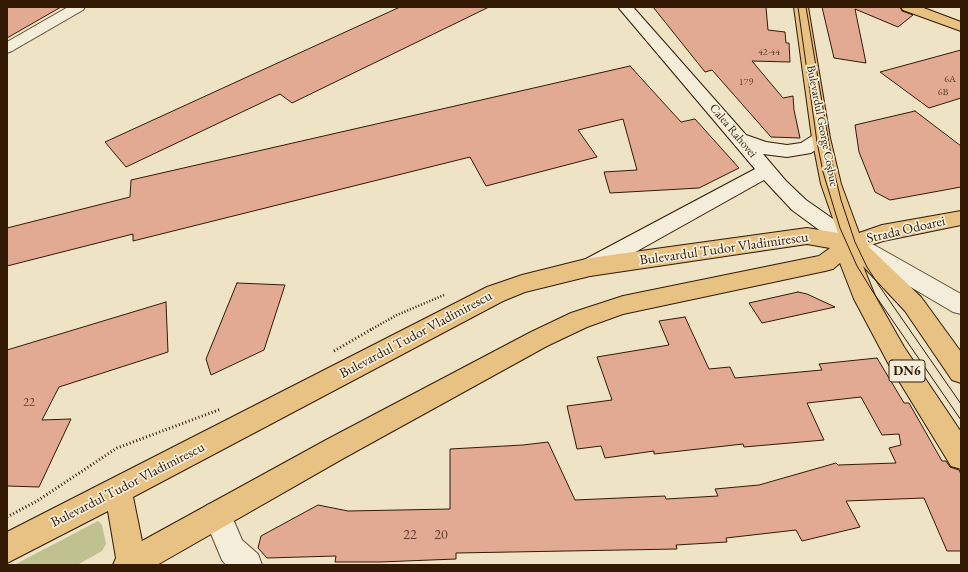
<!DOCTYPE html>
<html>
<head>
<meta charset="utf-8">
<style>
	body { margin:0 }
	#map { position:relative; width:968px; height:572px; overflow:hidden; background:#eee3c4; font-family:"EB Garamond",serif }
	canvas { display:block }
	.frame { position:absolute; inset:0; border:8px solid #321a05; pointer-events:none }
</style>
</head>
<body>
<div id="map">
<canvas width="968" height="572"></canvas>
<div class="frame"></div>
</div>
<script>
const ctx = document.querySelector('canvas').getContext('2d');
ctx.lineJoin = 'round';
function fill(path, color) { ctx.fillStyle = color; ctx.fill(path, 'evenodd'); }
const toPath = rows => new Path2D(rows.map(r => 'M' + r).join(''));
function strokePath(path, color, width, dash) { ctx.strokeStyle = color; ctx.lineWidth = width; ctx.lineCap = dash ? 'butt' : 'round'; ctx.setLineDash(dash || []); ctx.stroke(path); }
function write(font, color, halo, rows, align = 'center') {
  ctx.font = font + ' "EB Garamond",serif'; ctx.lineWidth = 3.5; ctx.setLineDash([]); ctx.textBaseline = 'middle'; ctx.strokeStyle = halo; ctx.fillStyle = color; for (const [text, x, y, turn = 0] of rows) {
    ctx.save(); ctx.translate(x, y); ctx.rotate((+turn || 0) * Math.PI / 180); ctx.textAlign = isNaN(turn) ? turn : align; if (halo) ctx.strokeText(text, 0, 0); ctx.fillText(text, 0, 0); ctx.restore();
  }
}
const green = toPath([
	[98,521,102,525,106,544,102,551,77,565,14,565]
]);
const building = toPath([
	[7,7,61,7,7,38,7,7],
	[400,7,489,7,292,103,280,94,126,167,105,142,400,7],
	[653,7,766,7,768,30,785,32,786,43,789,43,790,62,752,61,783,98,793,96,794,110,800,138,771,137,712,70,705,72,653,7],
	[822,7,900,7,902,11,913,15,898,27,855,9,866,63,834,58,822,7],
	[961,50,961,98,929,108,880,72,961,50],
	[630,66,681,122,695,119,739,168,699,188,610,193,604,172,637,170,623,119,578,130,597,157,486,186,470,157,133,241,133,234,7,266,7,228,130,197,131,180,630,66],
	[915,111,961,146,961,187,890,200,875,192,859,152,855,125,915,111],
	[237,283,285,285,264,350,211,375,206,359,237,283],
	[798,292,807,294,835,307,762,323,749,303,798,292],
	[166,302,168,352,59,387,42,420,71,419,39,487,7,486,7,350,166,302],
	[685,317,709,369,730,367,735,378,822,370,819,364,877,358,904,403,909,403,942,461,946,461,950,467,959,470,961,474,961,551,947,551,924,498,846,501,860,527,802,541,796,530,726,538,727,542,676,545,677,549,456,553,456,559,380,562,335,562,336,556,267,558,258,548,261,536,318,505,348,511,450,509,450,449,523,445,548,442,575,500,665,496,666,499,718,496,715,489,759,485,836,463,838,465,896,463,889,448,901,445,899,434,882,435,861,397,807,403,824,440,744,447,743,444,654,454,654,451,605,458,601,446,577,449,567,406,612,400,597,357,669,345,659,321,685,317]
]);
const pathFar1 = toPath([
	[370,330,397,315,444,295]
]);
const path = toPath([
	[334,351,372,329],
	[7,517,37,501,117,448,221,409]
]);
const street = toPath([
	[68,7,85,7,83,10,12,51,7,53,7,42,68,7],
	[853,235,860,237,961,294,961,314,953,312,846,249,843,243,846,237,853,235],
	[217,501,227,505,242,540,258,554,262,565,226,565,222,560,203,515,207,505,217,501]
]);
const secondary = toPath([
	[618,7,633,7,746,135,766,142,787,145,801,143,815,134,821,132,827,134,830,138,827,142,811,153,787,157,763,154,786,181,806,200,859,237,862,243,859,249,852,251,845,249,792,210,764,180,598,273,590,276,582,273,579,267,582,261,755,169,618,7]
]);
const primary = toPath([
	[794,7,808,7,830,138,841,184,859,233,882,225,961,211,961,225,883,241,868,246,921,297,961,352,961,383,952,380,905,311,863,266,875,296,904,347,961,432,961,469,951,466,888,363,854,299,840,263,833,269,825,271,623,314,587,327,547,346,344,458,157,565,113,565,116,558,108,511,7,563,7,532,487,287,522,275,590,258,807,228,838,233,821,184,812,138,794,7],
	[807,244,830,248,819,256,623,296,571,313,531,332,326,440,142,541,133,497,503,301,525,292,590,276,807,244],
	[901,7,921,7,961,22,961,31,903,10,901,7]
]);
const tram = toPath([
	[798,7,817,142,823,172,840,228,857,266,873,292,961,420],
	[806,7,833,167,841,200,855,242,867,267,880,287,961,404]
]);
const farNumbernames = [
	["42-44",769,52],
	["6A",950,79],
	["179",746,82],
	["6B",943,92]
];
const farStreetnames = [
	["Bulevardul George Coșbuc",822,126,79],
	["Calea Rahovei",733,131,50]
];
const numberNames = [
	["22",29,403]
];
const shields = [
	[907,371,36]
];
const shieldNames = [
	["DN6",907,371]
];
const streetNames = [
	["Strada Odoarei",906,230,-13],
	["Bulevardul Tudor Vladimirescu",724,249,-8],
	["Bulevardul Tudor Vladimirescu",416,335,-28],
	["Bulevardul Tudor Vladimirescu",128,485,-27]
];
const nearNumbernames = [
	["22",410,535],
	["20",441,535]
];
fill(green, '#bfc190');
fill(building, '#e3aa93');
strokePath(building, '#321a05', 1);
strokePath(street, '#614c35', 2);
strokePath(secondary, '#321a05', 2);
strokePath(primary, '#321a05', 2);
strokePath(pathFar1, '#321a05', 2.5, [1, 2]);
strokePath(path, '#321a05', 3, [1, 2.5]);
fill(street, '#f4edd9');
fill(secondary, '#f4edd9');
fill(primary, '#e7c282');
strokePath(tram, '#321a05', 1);
write('10px', '#5e3e28', null, farNumbernames);
write('12px', '#321a05', '#f4edd9', farStreetnames);
write('12px', '#5e3e28', null, numberNames);
for (const [x, y, w] of shields) { const box = new Path2D(); box.roundRect(x - w / 2, y - 11, w, 22, 3); ctx.fillStyle = '#f4edd9'; ctx.fill(box); strokePath(box, '#321a05', 1); }
write('bold 13px', '#321a05', null, shieldNames);
write('14px', '#321a05', '#f4edd9', streetNames);
write('14px', '#5e3e28', null, nearNumbernames);
</script>
</body>
</html>
